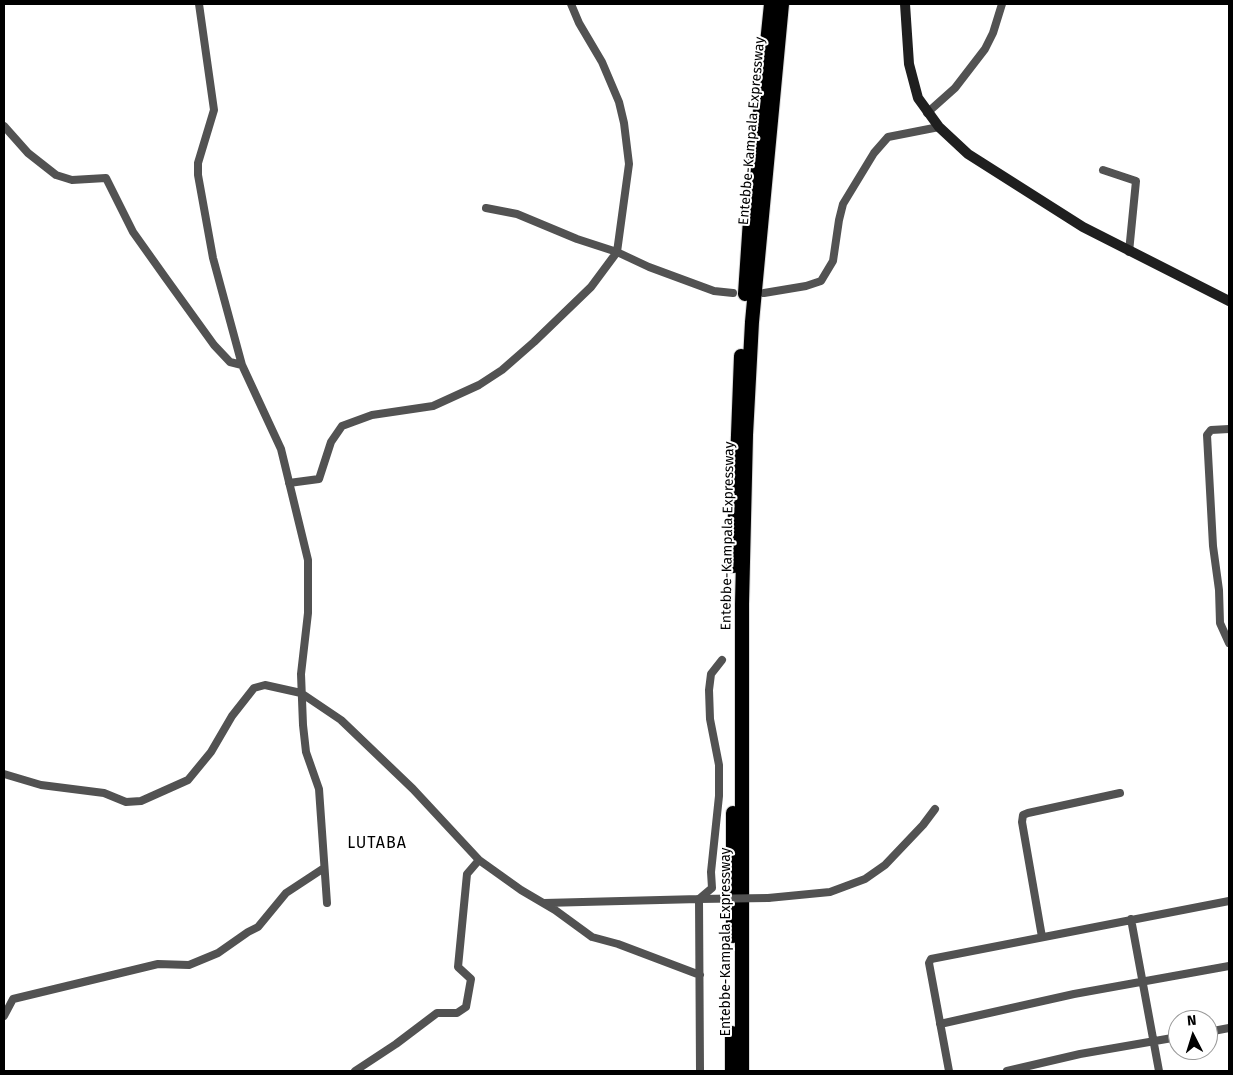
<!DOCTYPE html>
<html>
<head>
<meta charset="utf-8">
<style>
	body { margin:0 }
	#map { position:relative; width:1233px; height:1075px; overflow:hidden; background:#fff; font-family:"Fira Sans",sans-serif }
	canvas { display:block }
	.frame { position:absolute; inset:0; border:5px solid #000; pointer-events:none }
	.north { position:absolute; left:1168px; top:1010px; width:50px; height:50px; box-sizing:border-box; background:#fff; border:1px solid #999; border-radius:50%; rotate:355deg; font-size:14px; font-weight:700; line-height:20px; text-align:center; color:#000 }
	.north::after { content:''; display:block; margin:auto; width:18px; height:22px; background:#000; clip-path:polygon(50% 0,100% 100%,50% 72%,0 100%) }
</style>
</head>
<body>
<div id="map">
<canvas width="1233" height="1075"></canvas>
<div class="frame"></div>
<div class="north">N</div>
</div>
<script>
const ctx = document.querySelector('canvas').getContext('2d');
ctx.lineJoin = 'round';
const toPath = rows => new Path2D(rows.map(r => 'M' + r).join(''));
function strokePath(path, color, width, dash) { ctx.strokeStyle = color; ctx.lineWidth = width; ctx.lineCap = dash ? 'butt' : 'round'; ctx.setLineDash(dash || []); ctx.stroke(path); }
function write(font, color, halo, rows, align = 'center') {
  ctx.font = font + ' "Fira Sans",sans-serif'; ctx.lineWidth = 4; ctx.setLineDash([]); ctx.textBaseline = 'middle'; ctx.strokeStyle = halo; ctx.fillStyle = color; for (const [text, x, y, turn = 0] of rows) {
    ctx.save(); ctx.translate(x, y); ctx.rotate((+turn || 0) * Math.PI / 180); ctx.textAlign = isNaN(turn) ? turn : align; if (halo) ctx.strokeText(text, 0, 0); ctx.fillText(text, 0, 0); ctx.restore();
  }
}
const minor = toPath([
	[199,4,214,110,198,163,198,175,213,258,242,365],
	[927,113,955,88,985,49,993,33,1002,4],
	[4,126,28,153,56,175,72,180,106,178,133,232,165,277,214,345,230,362,242,365,281,449,308,560,308,613,301,674,303,725,306,752,319,789,327,903],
	[1103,170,1136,181,1129,252],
	[486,208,517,214,577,239,617,252,649,267,714,291,733,293],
	[764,293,806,286,821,281,833,261,839,220,843,204,874,153,888,137,939,127],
	[1229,429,1211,430,1207,435,1213,546,1219,590,1220,623,1229,643],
	[289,483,319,479,331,442,342,426,372,415,433,406,479,385,502,370,534,342,591,287,617,252,629,164,624,123,619,102,602,62,579,23,571,4],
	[4,774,41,785,104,793,126,802,141,801,188,780,211,752,232,716,254,688,265,685,301,693,341,720,413,789,479,860,521,890,555,910,592,937,618,944,700,975],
	[768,898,830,892,865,879,885,865,923,825,935,809],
	[544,903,699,899],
	[1131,919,1159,1071],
	[1042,937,1022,822,1023,815,1028,813,1120,793],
	[4,1016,13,999,158,964,189,965,218,953,248,932,258,927,286,893,324,868],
	[940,1024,1074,994,1229,966],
	[1208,1032,1229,1028],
	[355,1071,396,1044,437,1013,457,1013,466,1007,471,979,458,967,467,874,479,860],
	[700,1071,699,899,712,888,711,872,719,796,719,765,710,719,709,690,711,674,722,660],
	[949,1071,929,963,931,959,1229,901],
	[1007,1071,1080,1054,1178,1037]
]);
const secondary = toPath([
	[905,4,909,64,918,98,939,127,968,154,1083,227,1229,301]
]);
const motorway = toPath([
	[745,294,752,190,771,4],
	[733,566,741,356],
	[733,936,733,813],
	[732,1071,732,1033],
	[742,1071,742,604,746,435,752,322,782,4]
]);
const minorBridge = toPath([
	[699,899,768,898]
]);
const streetNames = [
	["Entebbe-Kampala Expressway",752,131,-85],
	["Entebbe-Kampala Expressway",728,536,-89],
	["Entebbe-Kampala Expressway",726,942,-90]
];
const quarterNames = [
	["LUTABA",377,844]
];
strokePath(motorway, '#dbdbdb', 16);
strokePath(minor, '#525252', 8);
strokePath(secondary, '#1f1f1f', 10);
strokePath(motorway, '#000', 14);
strokePath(minorBridge, '#525252', 8);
write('14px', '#000', '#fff', streetNames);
ctx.letterSpacing = '1px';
write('16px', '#000', '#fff', quarterNames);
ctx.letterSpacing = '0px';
</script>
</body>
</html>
